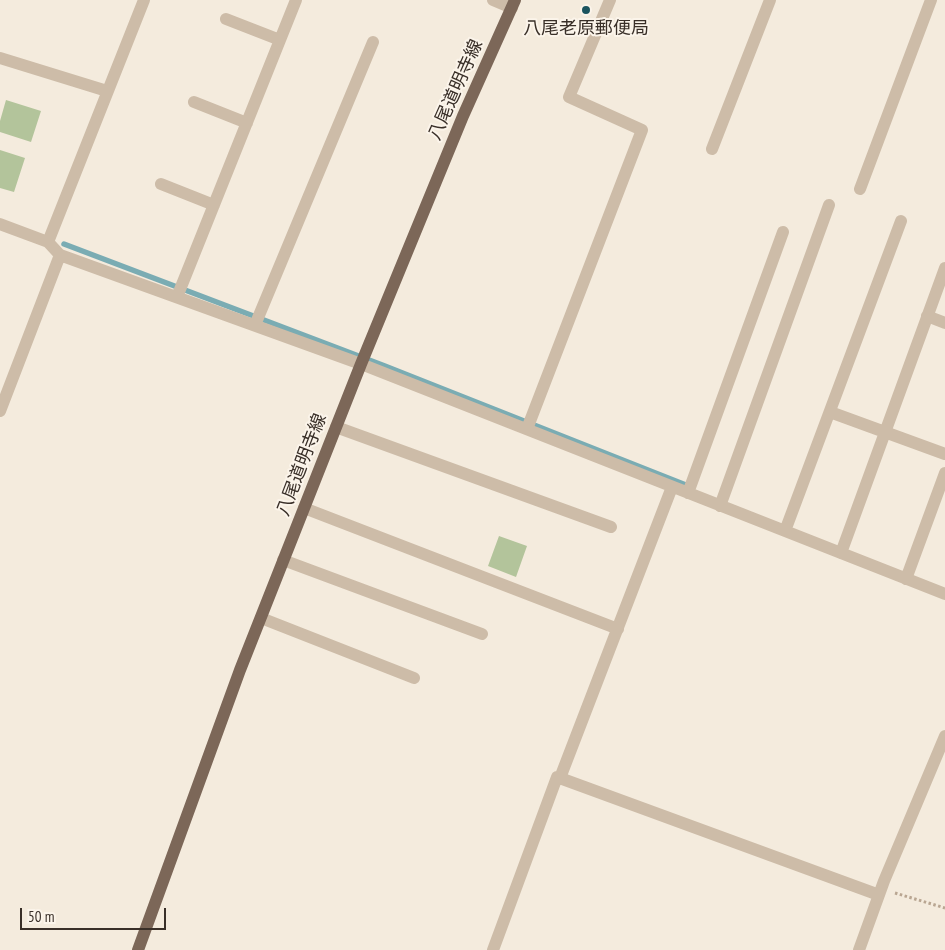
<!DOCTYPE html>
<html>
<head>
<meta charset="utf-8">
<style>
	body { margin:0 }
	#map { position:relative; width:945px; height:950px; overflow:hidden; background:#f4ebdd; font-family:"PT Sans Narrow",sans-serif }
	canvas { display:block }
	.scale { position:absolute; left:20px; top:908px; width:146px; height:22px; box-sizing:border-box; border:2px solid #392f28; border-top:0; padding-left:6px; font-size:15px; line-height:18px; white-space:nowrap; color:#392f28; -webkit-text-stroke:4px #fbf4ea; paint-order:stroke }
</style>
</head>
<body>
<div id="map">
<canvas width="945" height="950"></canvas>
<div class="scale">50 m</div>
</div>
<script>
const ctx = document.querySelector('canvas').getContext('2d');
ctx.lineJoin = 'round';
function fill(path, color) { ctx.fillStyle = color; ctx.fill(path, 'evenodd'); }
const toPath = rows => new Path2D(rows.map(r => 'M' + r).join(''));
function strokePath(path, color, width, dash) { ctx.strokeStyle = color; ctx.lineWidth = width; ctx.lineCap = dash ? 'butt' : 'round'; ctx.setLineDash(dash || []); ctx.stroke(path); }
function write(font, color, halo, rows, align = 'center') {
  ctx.font = font + ' "PT Sans Narrow","Noto Sans JP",sans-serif'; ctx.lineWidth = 4; ctx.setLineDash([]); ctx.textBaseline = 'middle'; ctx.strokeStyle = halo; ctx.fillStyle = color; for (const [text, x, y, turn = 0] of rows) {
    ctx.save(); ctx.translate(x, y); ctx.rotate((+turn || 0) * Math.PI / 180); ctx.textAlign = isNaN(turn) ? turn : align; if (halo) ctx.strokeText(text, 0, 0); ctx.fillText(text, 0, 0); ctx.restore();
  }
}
const green = toPath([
	[6,100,41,111,31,142,0,132,0,121],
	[0,150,25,158,14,192,0,188],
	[499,536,527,546,516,577,488,566]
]);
const stream = toPath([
	[64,244,385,366,691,487]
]);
const path = toPath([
	[895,893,945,908]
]);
const minor = toPath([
	[493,0,512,8],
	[226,19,280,40],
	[0,58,107,91],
	[194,102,247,123],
	[712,149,770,0],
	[161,184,214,205],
	[860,189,931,0],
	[0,224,48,242,60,255,361,364,945,594],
	[48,242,144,0],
	[177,297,296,0],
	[927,316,945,323],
	[255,325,373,42],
	[0,411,60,255],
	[830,412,945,454],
	[336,427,611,527],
	[527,429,642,130,569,97,610,0],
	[688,493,783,232],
	[720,506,829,205],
	[304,508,618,629],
	[785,531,901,221],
	[841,553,945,268],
	[283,560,482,634],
	[906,579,945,473],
	[261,618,414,678],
	[560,778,672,487],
	[493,950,557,777,879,895],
	[859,950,884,881,945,736]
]);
const major = toPath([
	[138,950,240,670,361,364,463,116,515,0]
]);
const markers = [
	[586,10,5,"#1b545e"]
];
const poiNames = [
	["八尾老原郵便局",586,29]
];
const streetNames = [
	["八尾道明寺線",456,90,-66],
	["八尾道明寺線",302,465,-69]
];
fill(green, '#b3c49b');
strokePath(stream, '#7aacb3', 5.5);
strokePath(path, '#b9a692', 3, [2.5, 2.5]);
strokePath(minor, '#cdbca8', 12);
strokePath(major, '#7c6758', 12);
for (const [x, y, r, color] of markers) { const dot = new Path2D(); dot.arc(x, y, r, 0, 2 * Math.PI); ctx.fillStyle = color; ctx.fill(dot); strokePath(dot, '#fbf4ea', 2); }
write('18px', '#392f28', '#fbf4ea', poiNames);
write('18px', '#392f28', '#fbf4ea', streetNames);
</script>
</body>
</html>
